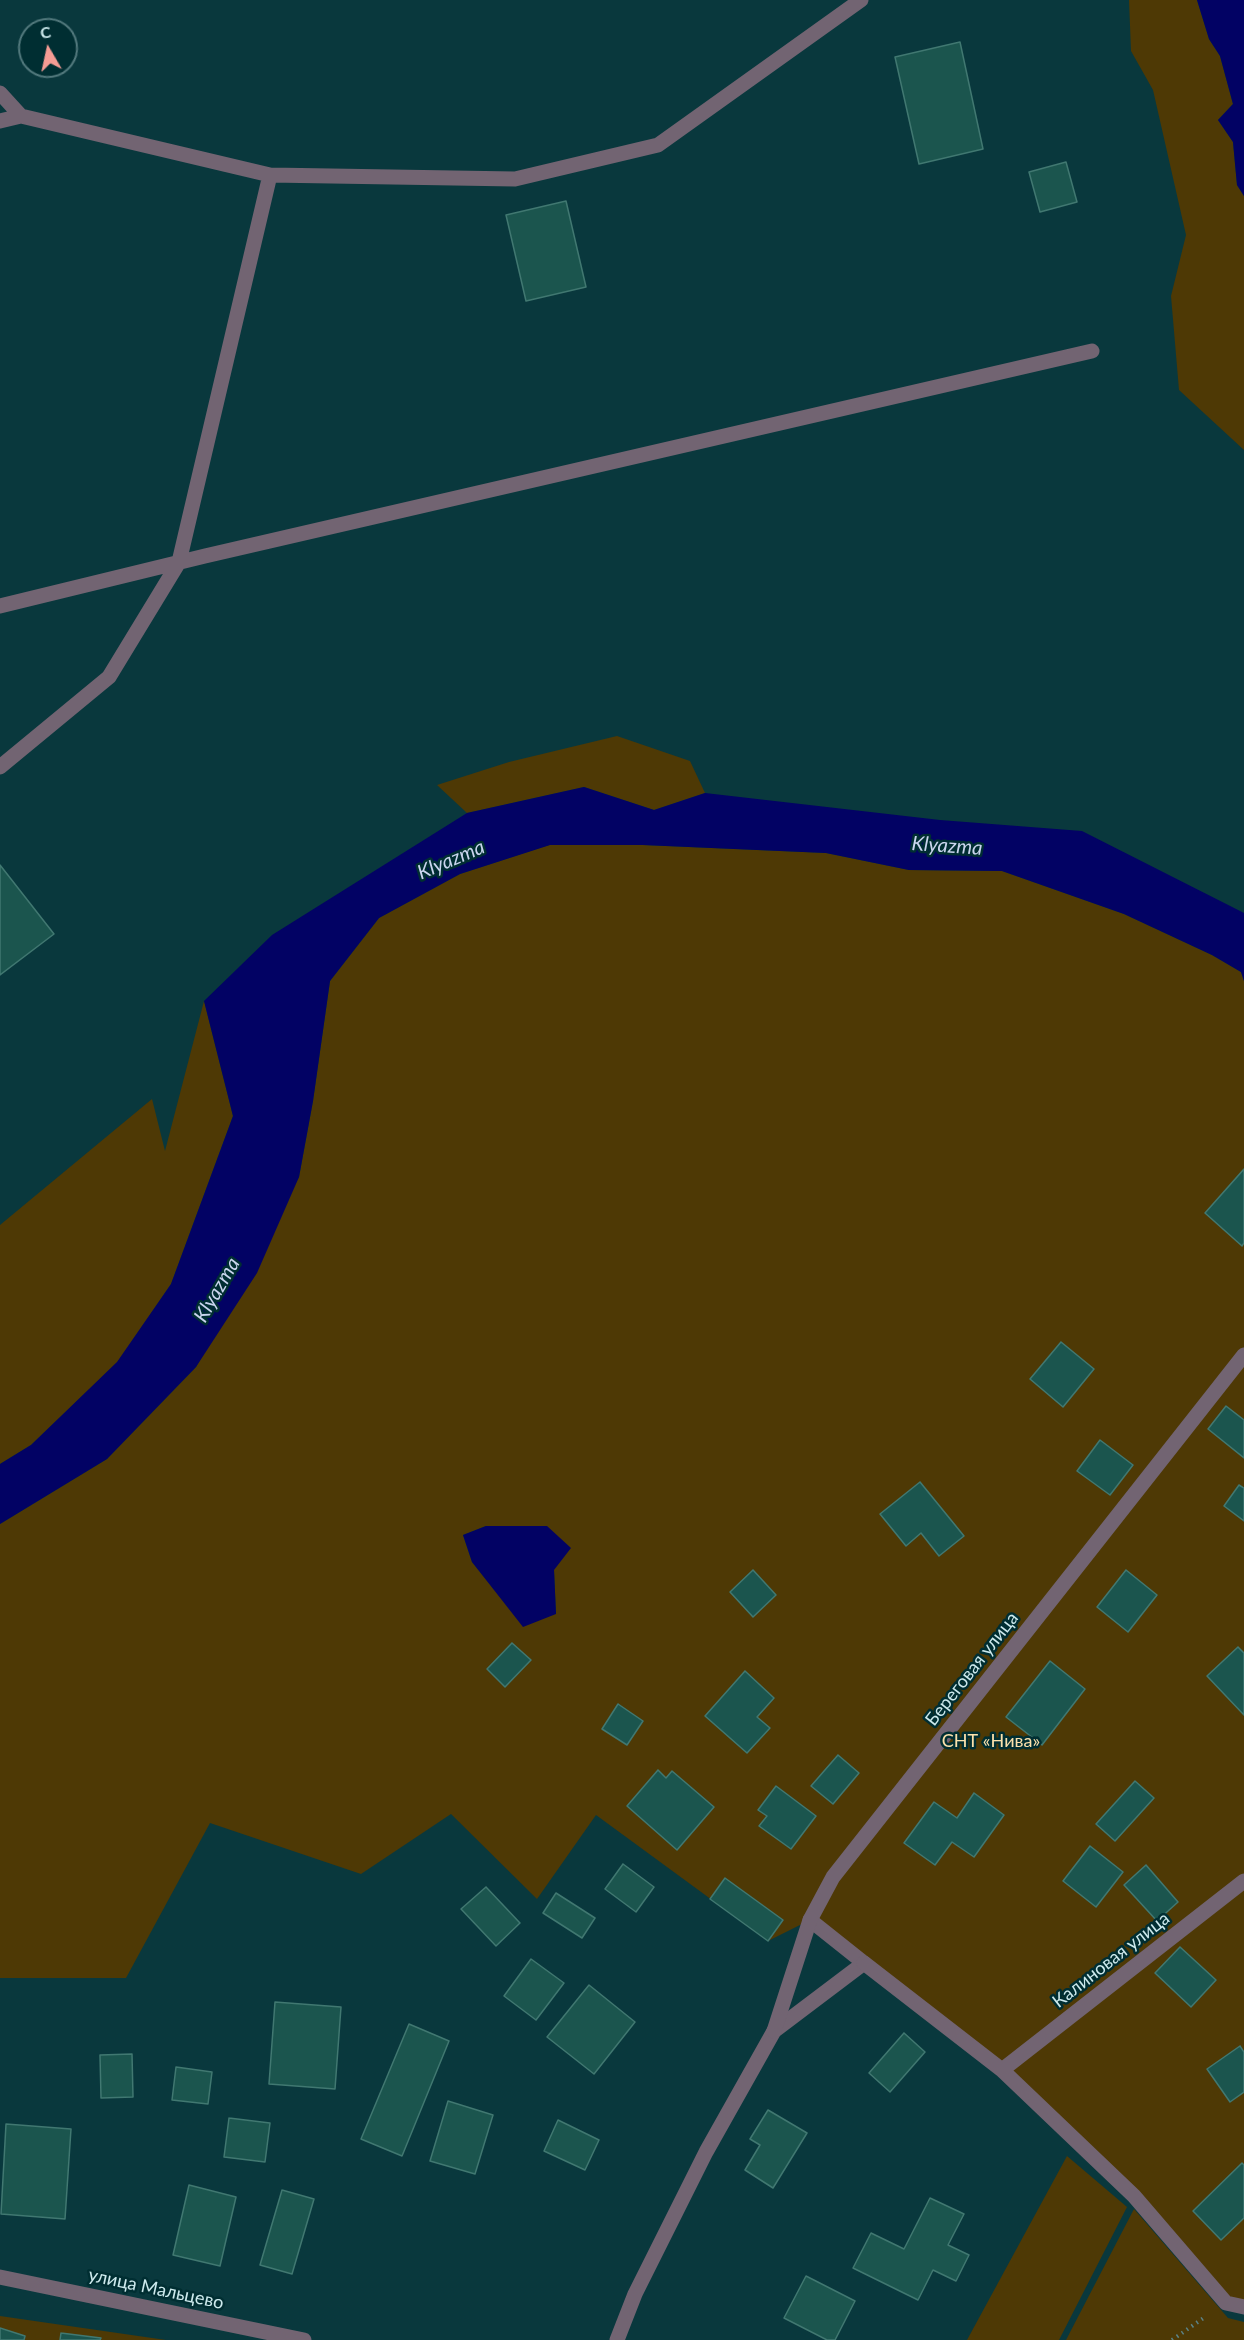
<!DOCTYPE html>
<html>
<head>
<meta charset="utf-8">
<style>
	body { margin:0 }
	#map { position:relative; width:1244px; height:2340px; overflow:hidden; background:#09383d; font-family:Lato,sans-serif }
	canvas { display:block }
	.north { position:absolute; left:18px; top:18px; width:60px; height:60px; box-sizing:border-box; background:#002e32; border:2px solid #52797d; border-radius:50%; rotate:351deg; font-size:16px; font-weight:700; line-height:24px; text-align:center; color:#cdeaed }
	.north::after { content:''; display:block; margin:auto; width:21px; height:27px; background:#f59c94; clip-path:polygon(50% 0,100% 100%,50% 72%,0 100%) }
</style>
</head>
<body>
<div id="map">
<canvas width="1244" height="2340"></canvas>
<div class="north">С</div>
</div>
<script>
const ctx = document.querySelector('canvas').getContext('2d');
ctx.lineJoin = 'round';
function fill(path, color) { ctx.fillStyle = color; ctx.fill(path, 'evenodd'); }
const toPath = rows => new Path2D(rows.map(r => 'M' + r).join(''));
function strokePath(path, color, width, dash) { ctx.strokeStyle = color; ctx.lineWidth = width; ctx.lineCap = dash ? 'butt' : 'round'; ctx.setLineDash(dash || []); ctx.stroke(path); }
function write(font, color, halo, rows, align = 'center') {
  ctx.font = font + ' Lato,sans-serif'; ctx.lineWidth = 5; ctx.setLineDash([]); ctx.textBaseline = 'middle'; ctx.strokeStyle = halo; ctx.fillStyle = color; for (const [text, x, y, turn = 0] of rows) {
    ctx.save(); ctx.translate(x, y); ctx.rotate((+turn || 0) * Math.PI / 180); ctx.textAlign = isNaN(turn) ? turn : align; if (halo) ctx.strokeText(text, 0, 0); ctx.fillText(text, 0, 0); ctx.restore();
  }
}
const green = toPath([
	[1129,0,1197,0,1209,39,1220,56,1233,104,1218,120,1233,142,1237,185,1244,196,1244,450,1179,390,1171,296,1186,235,1153,90,1131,51],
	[617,736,690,761,705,793,654,810,584,787,467,813,437,785,509,762],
	[549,845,643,845,826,853,909,870,1002,871,1124,914,1212,955,1241,972,1244,981,1244,2307,1226,2303,1068,2134,810,1920,768,1941,596,1815,537,1899,451,1814,361,1874,210,1823,126,1978,0,1978,0,1524,107,1459,196,1367,299,1177,313,1101,330,981,379,918,460,874],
	[486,1526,554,1570,556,1614,494,1589,472,1562,463,1535],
	[204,1001,233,1116,171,1284,118,1362,31,1445,0,1464,0,1225,152,1099,165,1151],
	[1067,2156,1127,2207,1059,2340,967,2340],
	[1134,2209,1228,2318,1244,2322,1244,2340,1066,2340],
	[0,2316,166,2340,0,2340]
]);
const water = toPath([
	[1197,0,1244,0,1244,196,1237,185,1233,142,1218,120,1233,104,1220,56,1209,39],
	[584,787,654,810,705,793,940,820,1082,831,1244,913,1244,981,1241,972,1212,955,1124,914,1002,871,909,870,826,853,643,845,550,845,460,874,379,918,330,981,313,1101,299,1177,257,1273,196,1367,107,1459,0,1524,0,1464,31,1445,117,1362,171,1284,233,1116,204,1001,272,935,467,813],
	[486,1526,547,1526,571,1548,554,1570,556,1614,523,1627,472,1562,463,1535]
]);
const building = toPath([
	[960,42,983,149,919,164,895,57,960,42],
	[1066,162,1077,202,1040,212,1029,172,1066,162],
	[566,201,586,287,526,301,506,215,566,201],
	[0,865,54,934,0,975,0,865],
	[1244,1169,1244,1243,1242,1246,1205,1213,1244,1169],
	[1061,1342,1094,1369,1063,1407,1030,1379,1061,1342],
	[1226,1406,1244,1420,1244,1458,1208,1429,1226,1406],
	[1100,1440,1133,1465,1110,1495,1077,1471,1100,1440],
	[920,1482,964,1536,939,1556,921,1533,906,1546,880,1514,920,1482],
	[1239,1485,1244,1488,1244,1521,1224,1506,1239,1485],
	[753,1570,776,1595,753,1617,730,1592,753,1570],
	[1126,1570,1157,1595,1128,1632,1097,1607,1126,1570],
	[512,1643,531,1660,505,1687,487,1669,512,1643],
	[1238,1647,1244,1653,1244,1715,1207,1676,1238,1647],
	[1050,1661,1085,1689,1042,1745,1006,1717,1050,1661],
	[745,1671,774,1698,757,1717,770,1728,747,1753,705,1716,745,1671],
	[618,1704,643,1721,627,1745,602,1729,618,1704],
	[838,1755,859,1773,833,1804,811,1786,838,1755],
	[658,1770,666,1778,672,1771,714,1807,677,1850,627,1806,658,1770],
	[1135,1781,1154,1798,1115,1841,1096,1824,1135,1781],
	[776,1786,816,1816,791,1849,759,1826,767,1816,758,1810,776,1786],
	[974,1793,1004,1815,974,1857,952,1842,935,1865,904,1843,934,1802,957,1818,974,1793],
	[1090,1846,1123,1872,1096,1907,1063,1881,1090,1846],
	[623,1864,654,1887,636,1912,605,1889,623,1864],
	[1146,1865,1178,1902,1157,1921,1124,1885,1146,1865],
	[725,1878,783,1920,768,1941,710,1899,725,1878],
	[486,1887,520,1923,496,1946,461,1909,486,1887],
	[556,1893,595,1918,582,1938,543,1913,556,1893],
	[1180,1947,1216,1980,1191,2007,1155,1973,1180,1947],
	[531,1959,564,1983,536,2020,504,1996,531,1959],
	[589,1985,635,2022,594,2074,547,2037,589,1985],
	[275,2002,341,2007,335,2089,269,2084,275,2002],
	[409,2024,449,2041,402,2156,361,2139,409,2024],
	[904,2033,925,2052,890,2092,869,2073,904,2033],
	[1240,2046,1244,2052,1244,2092,1230,2102,1207,2069,1240,2046],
	[132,2054,133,2097,101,2098,100,2055,132,2054],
	[176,2067,212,2072,208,2104,172,2100,176,2067],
	[448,2101,493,2115,475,2174,430,2161,448,2101],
	[768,2110,807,2133,773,2188,745,2170,760,2145,750,2139,768,2110],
	[229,2118,270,2123,265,2162,224,2157,229,2118],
	[558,2120,599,2140,585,2170,544,2151,558,2120],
	[6,2124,71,2129,65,2219,1,2214,6,2124],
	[1242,2163,1244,2165,1244,2218,1221,2240,1193,2211,1242,2163],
	[189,2185,236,2197,220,2266,173,2255,189,2185],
	[282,2190,314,2199,292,2274,260,2265,282,2190],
	[930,2198,964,2214,948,2245,969,2255,956,2281,933,2270,918,2300,853,2268,871,2233,904,2249,930,2198],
	[806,2276,855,2301,835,2340,827,2340,784,2318,806,2276],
	[0,2328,25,2336,24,2340,0,2340,0,2328],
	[61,2333,101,2338,100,2340,60,2340,61,2333]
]);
const path = toPath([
	[1172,2340,1205,2317]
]);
const service = toPath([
	[0,93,21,116],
	[0,121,21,116,270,175,515,179,658,145,861,0],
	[0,606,205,556,1092,351],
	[0,767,109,677,179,562,270,175],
	[617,2340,635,2294,706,2152,774,2031,864,1963,810,1920]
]);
const minor = toPath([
	[864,1963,1002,2070,1134,2196,1226,2303,1244,2307],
	[774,2031,810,1920,833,1877,1244,1355],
	[1002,2070,1244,1881],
	[0,2277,304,2340]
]);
const streetNames = [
	["Береговая улица",972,1669,-52],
	["Калиновая улица",1111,1960,-38],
	["улица Мальцево",156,2289,12]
];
const parkNames = [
	["СНТ «Нива»",991,1741]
];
const waterNames = [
	["Klyazma",947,846,4],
	["Klyazma",451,860,-23],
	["Klyazma",217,1290,-60]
];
fill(green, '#4e3905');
fill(water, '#020264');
fill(building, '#1b554e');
strokePath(building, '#417871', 1.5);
strokePath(path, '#5b8286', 4, [1.5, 4.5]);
strokePath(service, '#726472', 15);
strokePath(minor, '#726472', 15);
write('18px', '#cdeaed', '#002e32', streetNames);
write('18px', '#fbe1ac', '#002e32', parkNames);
write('italic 20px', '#c9d5ee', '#002e32', waterNames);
</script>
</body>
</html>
